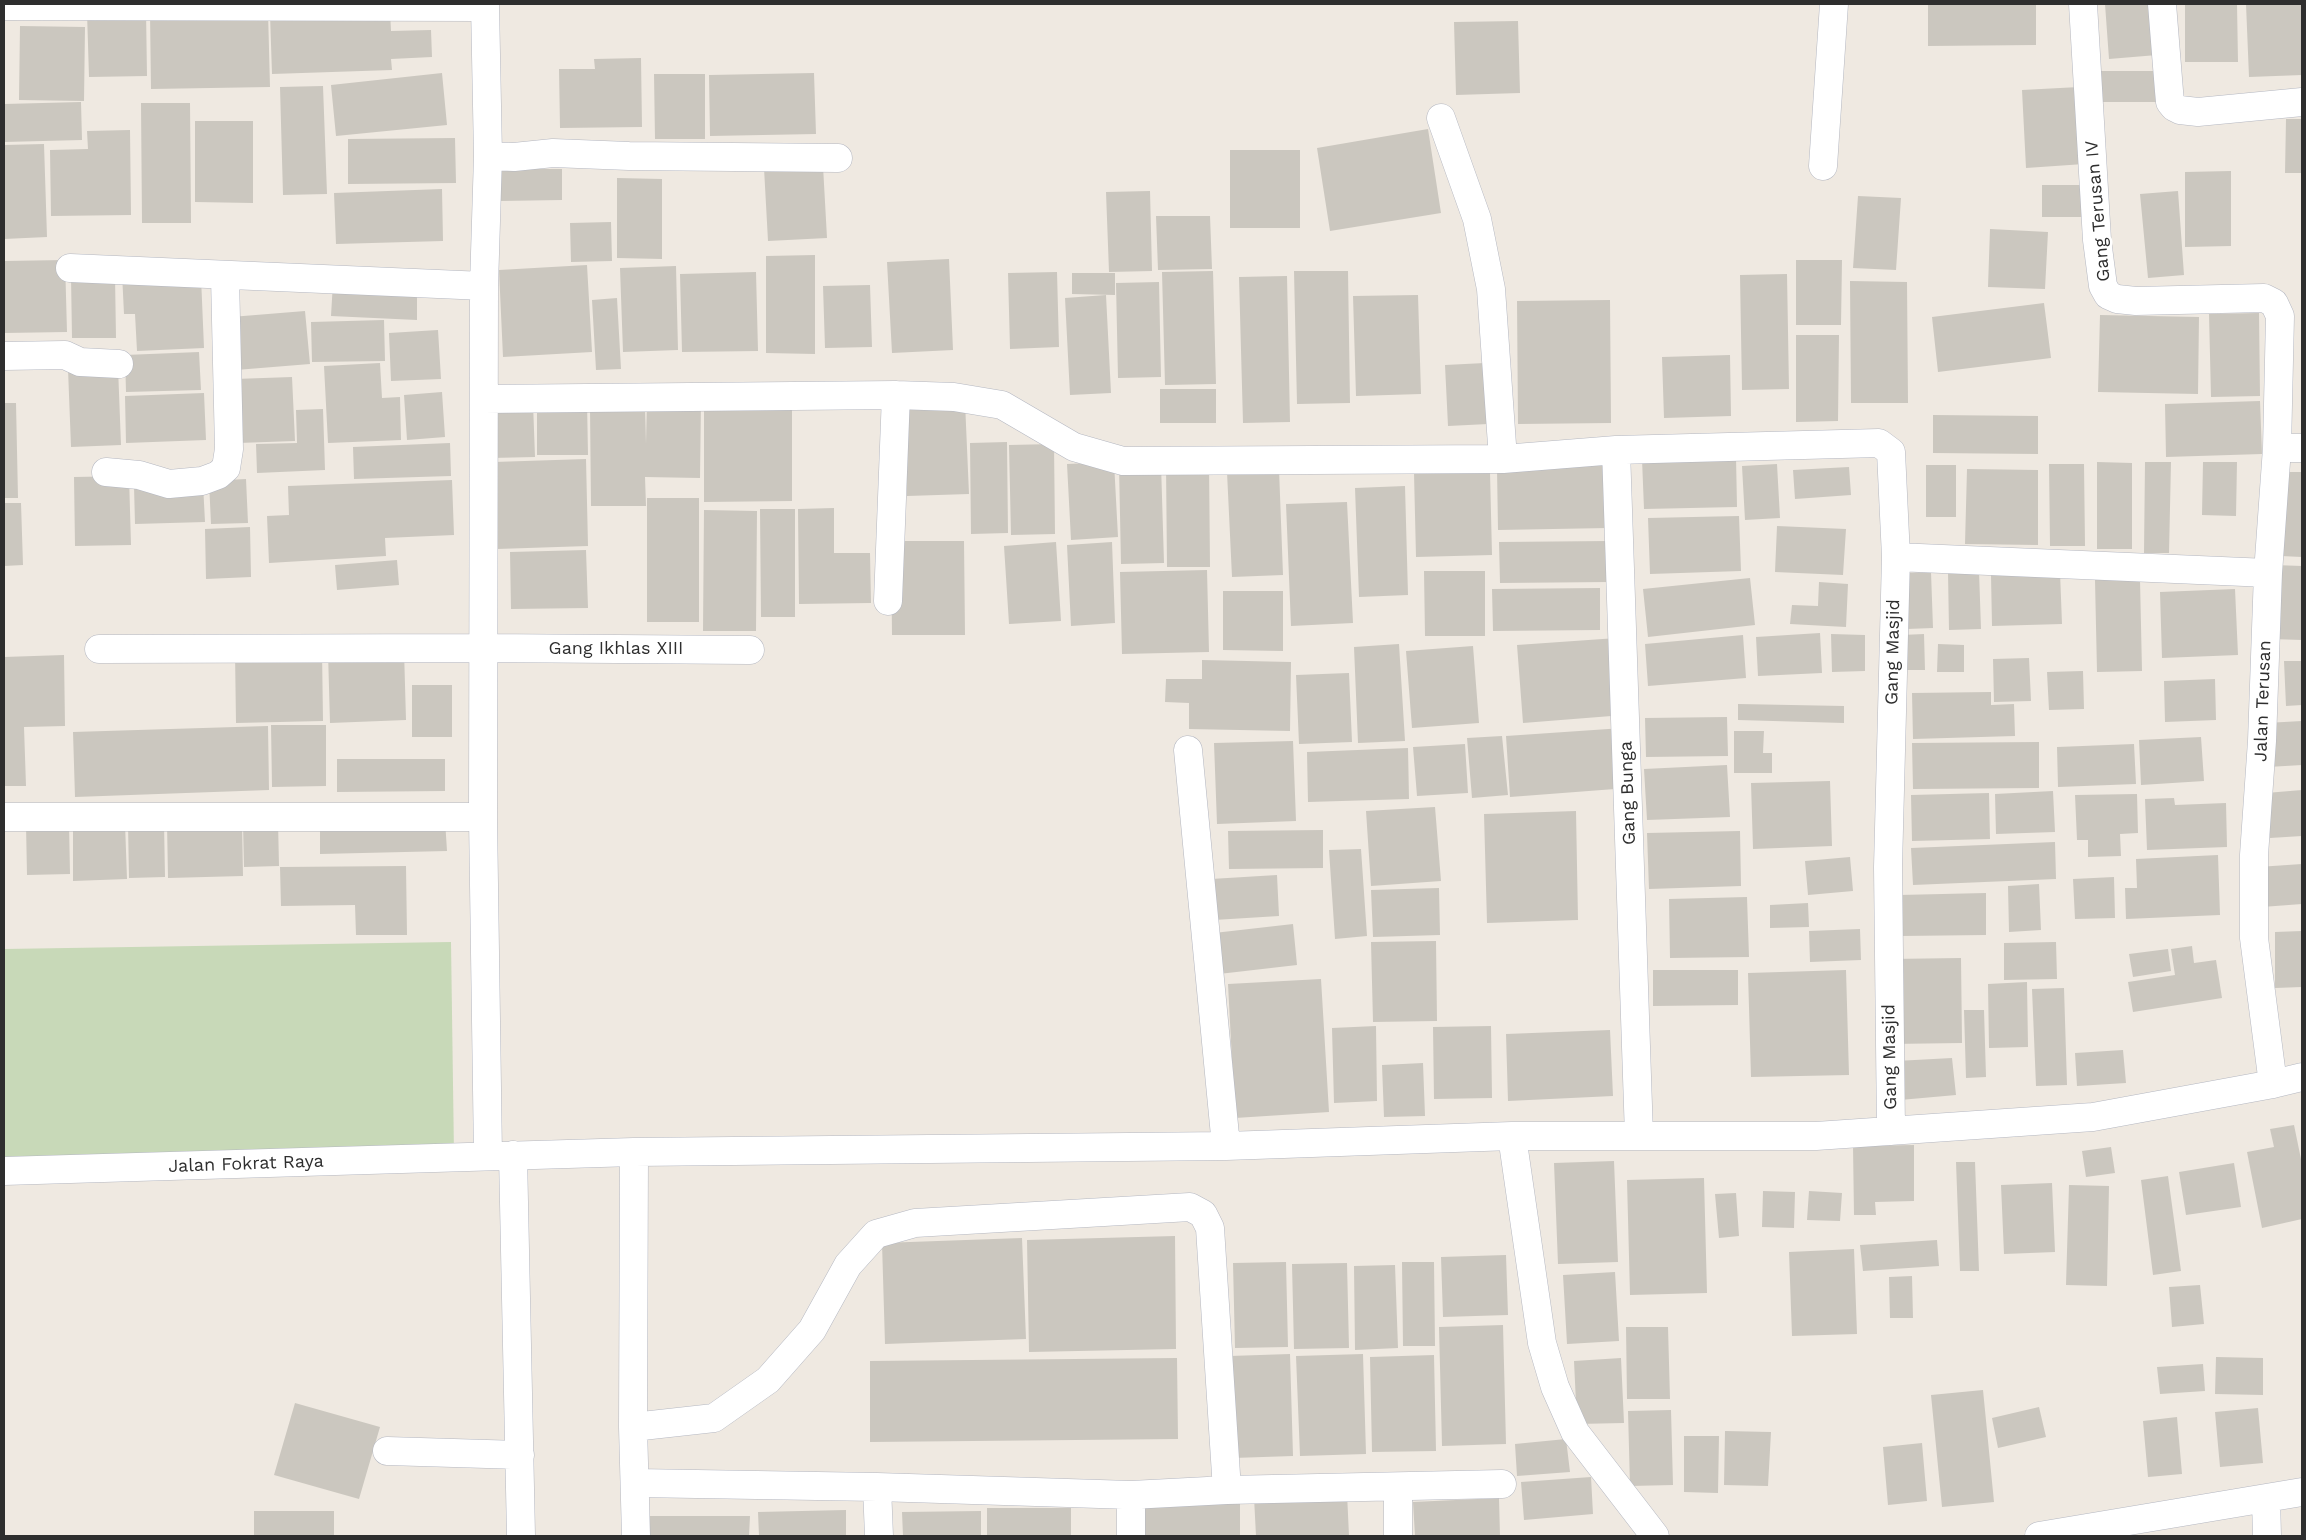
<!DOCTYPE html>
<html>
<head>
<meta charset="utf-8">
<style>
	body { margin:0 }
	#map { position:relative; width:2306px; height:1540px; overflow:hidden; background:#efe9e1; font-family:"Work Sans",sans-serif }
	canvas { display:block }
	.frame { position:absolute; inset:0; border:5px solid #2e2e2e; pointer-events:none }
</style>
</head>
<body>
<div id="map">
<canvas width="2306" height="1540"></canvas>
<div class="frame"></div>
</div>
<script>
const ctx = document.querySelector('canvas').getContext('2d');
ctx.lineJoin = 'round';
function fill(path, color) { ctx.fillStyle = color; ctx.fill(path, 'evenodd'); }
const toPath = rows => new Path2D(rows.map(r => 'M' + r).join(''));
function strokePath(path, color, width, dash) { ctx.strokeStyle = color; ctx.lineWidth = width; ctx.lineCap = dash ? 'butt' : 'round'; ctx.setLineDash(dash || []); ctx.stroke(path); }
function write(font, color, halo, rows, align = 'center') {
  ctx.font = font + ' "Work Sans",sans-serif'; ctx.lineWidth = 5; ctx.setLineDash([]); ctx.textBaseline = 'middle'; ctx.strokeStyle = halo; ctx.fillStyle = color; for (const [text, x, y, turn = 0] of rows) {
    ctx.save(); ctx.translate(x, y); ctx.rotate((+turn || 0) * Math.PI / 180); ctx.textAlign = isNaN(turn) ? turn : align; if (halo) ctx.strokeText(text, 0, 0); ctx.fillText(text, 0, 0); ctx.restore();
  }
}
const cemetery = toPath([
	[451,942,454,1155,4,1163,4,949]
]);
const building = toPath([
	[1928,4,2036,4,2036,45,1928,46],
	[2105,4,2153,4,2157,55,2109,59],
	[2185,4,2237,4,2238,62,2185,62],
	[2246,4,2302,4,2302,75,2249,77],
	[146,10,147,76,89,77,87,12],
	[268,11,270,87,151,89,150,13],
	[390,11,391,31,431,30,432,57,391,59,392,70,272,74,270,14],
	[1518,21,1520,93,1456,95,1454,22],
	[20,26,85,27,84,101,19,100],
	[641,58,642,127,560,128,559,69,595,69,594,59],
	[2095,71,2163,71,2162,102,2095,102],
	[442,73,447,125,336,136,331,85],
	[814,73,816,134,710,136,709,75],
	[654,74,705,74,705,139,655,139],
	[323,86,327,194,283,195,280,87],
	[2079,87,2084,164,2026,168,2022,90],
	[81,102,82,140,4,142,4,104],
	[141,103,190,103,191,223,142,223],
	[2286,119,2302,119,2302,173,2285,173],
	[195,121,253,121,253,203,195,202],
	[1428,129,1441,213,1330,231,1317,148],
	[130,130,131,215,51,216,50,150,88,149,87,131],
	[455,138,456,183,348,184,348,139],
	[44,144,47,237,4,239,4,145],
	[1230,150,1300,150,1300,228,1230,228],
	[823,166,827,238,768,241,764,168],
	[500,169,562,169,562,200,500,201],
	[2231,171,2231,246,2185,247,2185,172],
	[617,178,662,179,662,259,617,258],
	[2042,185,2083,185,2083,217,2042,217],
	[442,189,443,241,336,244,334,193],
	[1150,191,1152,271,1109,272,1106,192],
	[2178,191,2184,275,2148,278,2140,194],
	[1858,196,1901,198,1896,270,1853,268],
	[1156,216,1210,216,1212,269,1158,270],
	[611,222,612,261,571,262,570,223],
	[1990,229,2048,232,2045,289,1988,287],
	[815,255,815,354,766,353,766,256],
	[949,259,953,350,892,353,887,262],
	[65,260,67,332,4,333,4,261],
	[1796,260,1842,260,1841,325,1796,325],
	[587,265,592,352,503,357,499,270],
	[676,266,678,350,623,352,620,268],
	[1213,271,1216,384,1165,385,1162,272],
	[1294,271,1348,271,1350,403,1297,404],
	[756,272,758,351,682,352,680,274],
	[1057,272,1059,347,1010,349,1008,273],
	[122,273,201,277,204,348,137,351,135,314,124,314],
	[1072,273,1115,273,1115,295,1072,294],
	[1787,274,1789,389,1742,390,1740,275],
	[71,276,115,276,116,338,72,338],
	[1287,276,1290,422,1243,423,1239,277],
	[1850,281,1907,282,1908,403,1851,403],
	[333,282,417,286,417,320,331,316],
	[1159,282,1161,377,1118,378,1116,283],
	[870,285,872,347,825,348,823,286],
	[1106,295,1111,393,1070,395,1065,298],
	[1418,295,1421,394,1356,396,1353,296],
	[617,298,621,369,596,370,592,300],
	[1610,300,1611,423,1518,424,1517,301],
	[2044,303,2051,358,1938,372,1932,317],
	[305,311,310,364,236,370,231,317],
	[2259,313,2260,396,2211,397,2209,314],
	[2100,315,2199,317,2198,394,2098,392],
	[384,320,385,361,312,362,311,322],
	[438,330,441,379,391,381,389,333],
	[1796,335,1839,335,1838,421,1796,422],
	[199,352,201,390,126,392,125,355],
	[1730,355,1731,416,1664,418,1662,357],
	[380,363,382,398,400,397,401,440,328,443,324,366],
	[1485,363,1488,424,1448,426,1445,365],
	[118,367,121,445,71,447,68,369],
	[292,377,295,441,238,443,235,379],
	[1160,389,1216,389,1216,423,1160,423],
	[442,392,445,437,407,440,404,395],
	[204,393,206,440,126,443,125,396],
	[647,399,701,400,700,478,645,477,646,506,591,506,590,407,645,406,646,444],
	[537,401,587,401,588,455,537,455],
	[704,401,792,401,792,501,704,502],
	[2260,401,2262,454,2166,457,2165,404],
	[965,402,969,494,907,496,903,404],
	[4,403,16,403,18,498,4,498],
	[533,403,535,457,491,458,490,404],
	[323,409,325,470,257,473,256,444,297,443,296,410],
	[1933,415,2038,416,2038,454,1933,453],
	[1007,442,1008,533,971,534,970,443],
	[450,443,451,476,354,479,353,447],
	[1054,444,1055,534,1011,535,1009,445],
	[1736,457,1737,507,1644,509,1642,459],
	[586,459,588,546,497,549,494,462],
	[1114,462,1118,537,1071,540,1067,464],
	[2097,462,2132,463,2132,549,2097,549],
	[2145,462,2171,462,2169,553,2144,553],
	[2203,462,2237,462,2236,516,2202,515],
	[1209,463,1210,567,1167,567,1166,464],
	[1161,464,1164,563,1121,564,1119,465],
	[1777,464,1780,518,1745,520,1742,466],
	[2049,464,2084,464,2085,546,2050,546],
	[1606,465,1608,528,1498,530,1497,468],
	[1926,465,1956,465,1956,517,1926,517],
	[1849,467,1851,495,1795,499,1793,470],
	[1279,469,1283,575,1232,577,1227,472],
	[1967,469,2038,470,2038,545,1965,544],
	[1490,472,1492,555,1416,557,1414,473],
	[2283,472,2302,472,2302,557,2281,556],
	[129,476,131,545,75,546,74,477],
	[246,479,248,523,211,524,209,481],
	[452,480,454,535,385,538,386,556,269,563,267,516,289,515,288,486],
	[203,484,205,522,135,524,134,486],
	[1405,486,1408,595,1359,597,1355,488],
	[647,498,699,498,699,622,647,622],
	[1347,502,1353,623,1291,626,1286,504],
	[4,503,21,503,23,565,4,566],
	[834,508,834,553,870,553,871,603,799,604,798,509],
	[760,509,795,509,795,617,761,617],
	[704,510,757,511,756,631,703,631],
	[1739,516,1741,571,1650,574,1648,518],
	[1777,526,1846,529,1843,575,1775,572],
	[250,527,251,577,206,579,205,529],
	[891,541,964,541,965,635,892,635],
	[1609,541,1609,582,1500,583,1499,542],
	[1056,542,1061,621,1009,624,1004,546],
	[1112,542,1115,623,1071,626,1067,545],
	[586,550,588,608,511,609,510,552],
	[397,560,399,585,337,590,335,565],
	[2274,565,2302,566,2302,640,2271,639],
	[1207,570,1209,652,1122,654,1120,572],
	[1424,571,1485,571,1485,636,1425,636],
	[1979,571,1981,629,1949,630,1948,572],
	[1931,572,1933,628,1907,629,1906,573],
	[2060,572,2062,624,1992,626,1991,575],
	[1750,578,1755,625,1648,637,1643,589],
	[2095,580,2140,580,2142,671,2097,672],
	[1819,582,1848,584,1846,627,1790,624,1792,605,1818,606],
	[1600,588,1600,630,1493,631,1492,589],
	[2235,589,2238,655,2162,658,2160,592],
	[1223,591,1283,591,1283,651,1223,650],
	[1820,633,1822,673,1758,676,1756,637],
	[1831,634,1865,635,1865,671,1832,672],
	[1924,634,1925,670,1904,670,1902,635],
	[1743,635,1746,678,1648,686,1645,644],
	[1617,638,1624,715,1523,723,1517,645],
	[1399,644,1405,741,1358,743,1354,647],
	[1938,644,1964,645,1964,672,1937,672],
	[1473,646,1479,723,1412,728,1406,651],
	[322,650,323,721,236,723,235,652],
	[404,650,406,720,330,723,328,652],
	[64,655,65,726,24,727,26,786,4,786,4,657],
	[2029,658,2031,701,1994,702,1993,659],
	[1202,660,1291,662,1290,731,1189,729,1189,703,1165,702,1166,679,1202,679],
	[2284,661,2302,661,2302,705,2286,706],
	[2083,671,2084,709,2049,710,2047,672],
	[1349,673,1352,742,1299,744,1296,675],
	[2215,679,2216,720,2165,722,2164,681],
	[412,685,452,685,452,737,412,737],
	[1991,692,1991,705,2014,704,2015,736,1913,739,1912,693],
	[1738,704,1844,706,1844,723,1738,720],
	[1727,717,1728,756,1646,757,1645,718],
	[2302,721,2302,765,2268,767,2266,723],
	[271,725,326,725,326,786,272,787],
	[268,726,269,790,75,797,73,732],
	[1623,728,1628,788,1510,797,1506,736],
	[1734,731,1764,731,1763,753,1772,753,1772,773,1734,773],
	[1502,736,1508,795,1472,798,1467,738],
	[2201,737,2204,781,2141,785,2139,740],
	[1293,741,1296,821,1217,824,1214,743],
	[2039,742,2039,788,1913,789,1912,743],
	[1465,744,1468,793,1417,796,1413,747],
	[2134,744,2136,784,2058,787,2057,747],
	[1408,748,1409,799,1308,802,1307,752],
	[337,759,445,759,445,791,337,792],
	[1727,765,1730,817,1647,820,1644,769],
	[1830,781,1832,846,1753,849,1751,783],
	[2302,790,2302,836,2270,838,2266,793],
	[2053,791,2055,832,1996,834,1995,794],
	[1989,793,1990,839,1912,841,1911,795],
	[2137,794,2138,833,2120,834,2121,856,2088,857,2088,840,2077,840,2075,795],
	[2174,798,2175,805,2226,803,2227,847,2147,850,2145,799],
	[1435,807,1441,881,1371,886,1366,811],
	[1576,811,1578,920,1487,923,1484,814],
	[445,820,447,851,320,854,320,823],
	[278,821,279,866,244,867,243,823],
	[242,822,243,876,168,878,167,823],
	[69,823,70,874,27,875,26,824],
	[73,823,125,823,127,879,73,881],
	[128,823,164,823,165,877,129,878],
	[1323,830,1323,868,1229,869,1228,831],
	[1740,831,1741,886,1649,889,1647,833],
	[2055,842,2056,879,1913,885,1911,848],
	[1361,849,1367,936,1335,939,1329,850],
	[2218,855,2220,915,2126,919,2125,888,2137,888,2136,859],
	[1850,857,1853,891,1808,895,1805,861],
	[2302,864,2302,904,2262,907,2258,867],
	[406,866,407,935,356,935,355,905,281,906,280,867],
	[1277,875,1279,916,1214,920,1211,879],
	[2114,877,2115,918,2075,919,2073,879],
	[2039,884,2041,930,2009,932,2008,886],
	[1439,888,1440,935,1373,937,1371,890],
	[1986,893,1986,935,1900,936,1899,895],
	[1747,897,1749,957,1670,958,1669,899],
	[1808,903,1809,927,1770,928,1770,905],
	[1293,924,1297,965,1219,974,1214,933],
	[1860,929,1861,960,1810,962,1809,931],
	[2302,931,2302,987,2275,988,2275,932],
	[1436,941,1437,1021,1373,1022,1371,942],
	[2056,942,2057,979,2004,980,2004,943],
	[2192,946,2194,963,2216,960,2222,998,2133,1012,2128,982,2175,975,2171,949],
	[2168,949,2171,971,2133,977,2129,954],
	[1961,958,1962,1043,1891,1044,1890,959],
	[1653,970,1738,970,1738,1005,1653,1006],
	[1846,970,1849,1075,1751,1077,1748,973],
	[1321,979,1329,1112,1235,1118,1228,984],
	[2027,982,2028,1047,1989,1048,1988,984],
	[2064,988,2067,1085,2036,1086,2032,989],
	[1964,1010,1984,1010,1986,1077,1966,1078],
	[1376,1026,1377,1101,1334,1103,1332,1028],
	[1491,1026,1492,1098,1434,1099,1433,1027],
	[1610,1030,1613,1096,1508,1101,1506,1034],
	[2123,1050,2126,1083,2077,1086,2075,1053],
	[1952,1058,1956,1095,1900,1100,1896,1061],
	[1423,1063,1425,1116,1384,1117,1382,1065],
	[2294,1125,2302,1164,2302,1219,2262,1228,2247,1152,2274,1147,2270,1129],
	[1914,1145,1914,1201,1875,1202,1876,1215,1854,1215,1853,1146],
	[2111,1147,2115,1173,2086,1177,2082,1151],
	[1614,1161,1618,1262,1558,1264,1554,1163],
	[1956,1162,1975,1162,1979,1271,1960,1271],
	[2234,1163,2241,1207,2186,1215,2179,1172],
	[2168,1176,2181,1271,2153,1275,2141,1180],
	[1704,1178,1707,1293,1630,1295,1627,1180],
	[2052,1183,2055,1252,2004,1254,2001,1185],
	[2069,1185,2109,1186,2107,1286,2066,1285],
	[1763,1191,1795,1192,1794,1228,1762,1227],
	[1809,1191,1842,1193,1840,1221,1807,1220],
	[1736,1193,1739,1236,1719,1238,1715,1194],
	[1175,1236,1176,1349,1029,1352,1027,1240],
	[1022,1238,1026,1339,885,1344,882,1243],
	[1937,1240,1939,1266,1863,1271,1860,1245],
	[1854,1249,1857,1334,1792,1336,1789,1252],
	[1506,1255,1508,1315,1443,1317,1441,1257],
	[1286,1262,1288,1347,1235,1348,1233,1263],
	[1402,1262,1434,1262,1435,1346,1403,1346],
	[1347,1263,1349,1348,1294,1349,1292,1264],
	[1395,1265,1398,1348,1355,1350,1354,1266],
	[1615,1272,1619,1341,1567,1344,1563,1275],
	[1912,1276,1913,1318,1890,1318,1889,1277],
	[2200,1285,2204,1324,2172,1327,2169,1287],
	[1503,1325,1506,1444,1442,1446,1439,1327],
	[1626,1327,1668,1327,1670,1399,1627,1399],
	[1290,1354,1293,1456,1233,1458,1230,1356],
	[1363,1354,1366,1454,1300,1456,1296,1356],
	[1434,1355,1436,1451,1372,1452,1370,1357],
	[2216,1357,2263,1358,2263,1395,2215,1394],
	[1177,1358,1178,1439,870,1442,870,1361],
	[1621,1358,1624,1423,1577,1424,1574,1361],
	[2203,1364,2205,1391,2160,1394,2157,1367],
	[1983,1390,1994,1502,1942,1507,1931,1395],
	[295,1403,380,1427,359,1499,274,1475],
	[2039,1407,2046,1437,1998,1448,1992,1418],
	[2258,1408,2263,1463,2220,1467,2215,1412],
	[1671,1410,1673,1485,1630,1486,1628,1411],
	[2177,1417,2182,1474,2148,1477,2143,1421],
	[1725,1431,1771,1432,1768,1486,1724,1485],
	[1684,1436,1719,1436,1718,1493,1684,1492],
	[1566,1439,1570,1472,1517,1476,1515,1444],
	[1922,1443,1927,1501,1888,1505,1883,1447],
	[1591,1477,1593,1514,1524,1520,1521,1482],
	[1347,1493,1349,1536,1256,1536,1254,1497],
	[1499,1498,1500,1536,1415,1536,1413,1502],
	[1240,1499,1240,1536,1144,1536,1143,1500],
	[987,1508,1071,1508,1071,1536,987,1536],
	[846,1510,846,1536,759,1536,758,1512],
	[254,1511,334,1511,334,1536,254,1536],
	[981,1511,981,1536,903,1536,902,1512],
	[647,1516,750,1516,749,1536,647,1536]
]);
const minor = toPath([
	[485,4,488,156,484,286,483,817,488,1156],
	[2083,4,2097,240,2103,286,2108,295,2117,299,2136,301,2264,298,2274,303,2280,316,2277,448,2268,573,2262,741,2254,855,2254,938,2273,1084],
	[2162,4,2169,91,2170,102,2174,107,2180,110,2198,112,2302,102],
	[4,6,485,7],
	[1441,118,1477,219,1491,289,1503,459],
	[488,156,514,157,553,153,629,156,838,158],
	[1823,166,1834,4],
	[70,268,484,286],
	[4,356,65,355,80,362,119,364],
	[484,399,896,395,954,397,1002,405,1074,447,1123,461,1503,459,1616,450,1879,443,1891,452,1896,557,1888,867,1891,1131],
	[2277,448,2302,448],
	[1616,450,1639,1136],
	[106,472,139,475,169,484,202,481,218,475,226,468,229,449,225,277],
	[1896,557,2268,573],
	[888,601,896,395],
	[99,649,483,648,750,650],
	[1188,750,1226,1146],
	[4,817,483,817],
	[1512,1136,1542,1343,1555,1387,1575,1432,1655,1536],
	[634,1152,633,1427,636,1536],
	[513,1155,521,1536],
	[4,1171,634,1152,1226,1146,1512,1136,1816,1136,2093,1117,2273,1084,2302,1077],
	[633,1427,714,1418,768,1380,812,1330,848,1265,876,1234,915,1223,1190,1207,1203,1214,1210,1228,1227,1490],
	[387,1451,520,1455],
	[636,1483,877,1487,1131,1495,1227,1490,1502,1484],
	[877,1487,879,1536],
	[1398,1487,1398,1536],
	[1131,1495,1131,1536],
	[2266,1499,2267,1536],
	[2039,1536,2302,1492]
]);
const streetNames = [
	["Gang Terusan IV",2098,211,-95],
	["Gang Ikhlas XIII",616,649],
	["Gang Masjid",1893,652,-89],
	["Jalan Terusan",2263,701,-88],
	["Gang Bunga",1628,793,-92],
	["Gang Masjid",1890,1057,-91],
	["Jalan Fokrat Raya",246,1164,-2]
];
fill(cemetery, '#c8d9b8');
fill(building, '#cbc7bf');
strokePath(minor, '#b4b7c1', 29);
strokePath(minor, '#fff', 28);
write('18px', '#2e2e2e', '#fff', streetNames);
</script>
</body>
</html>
